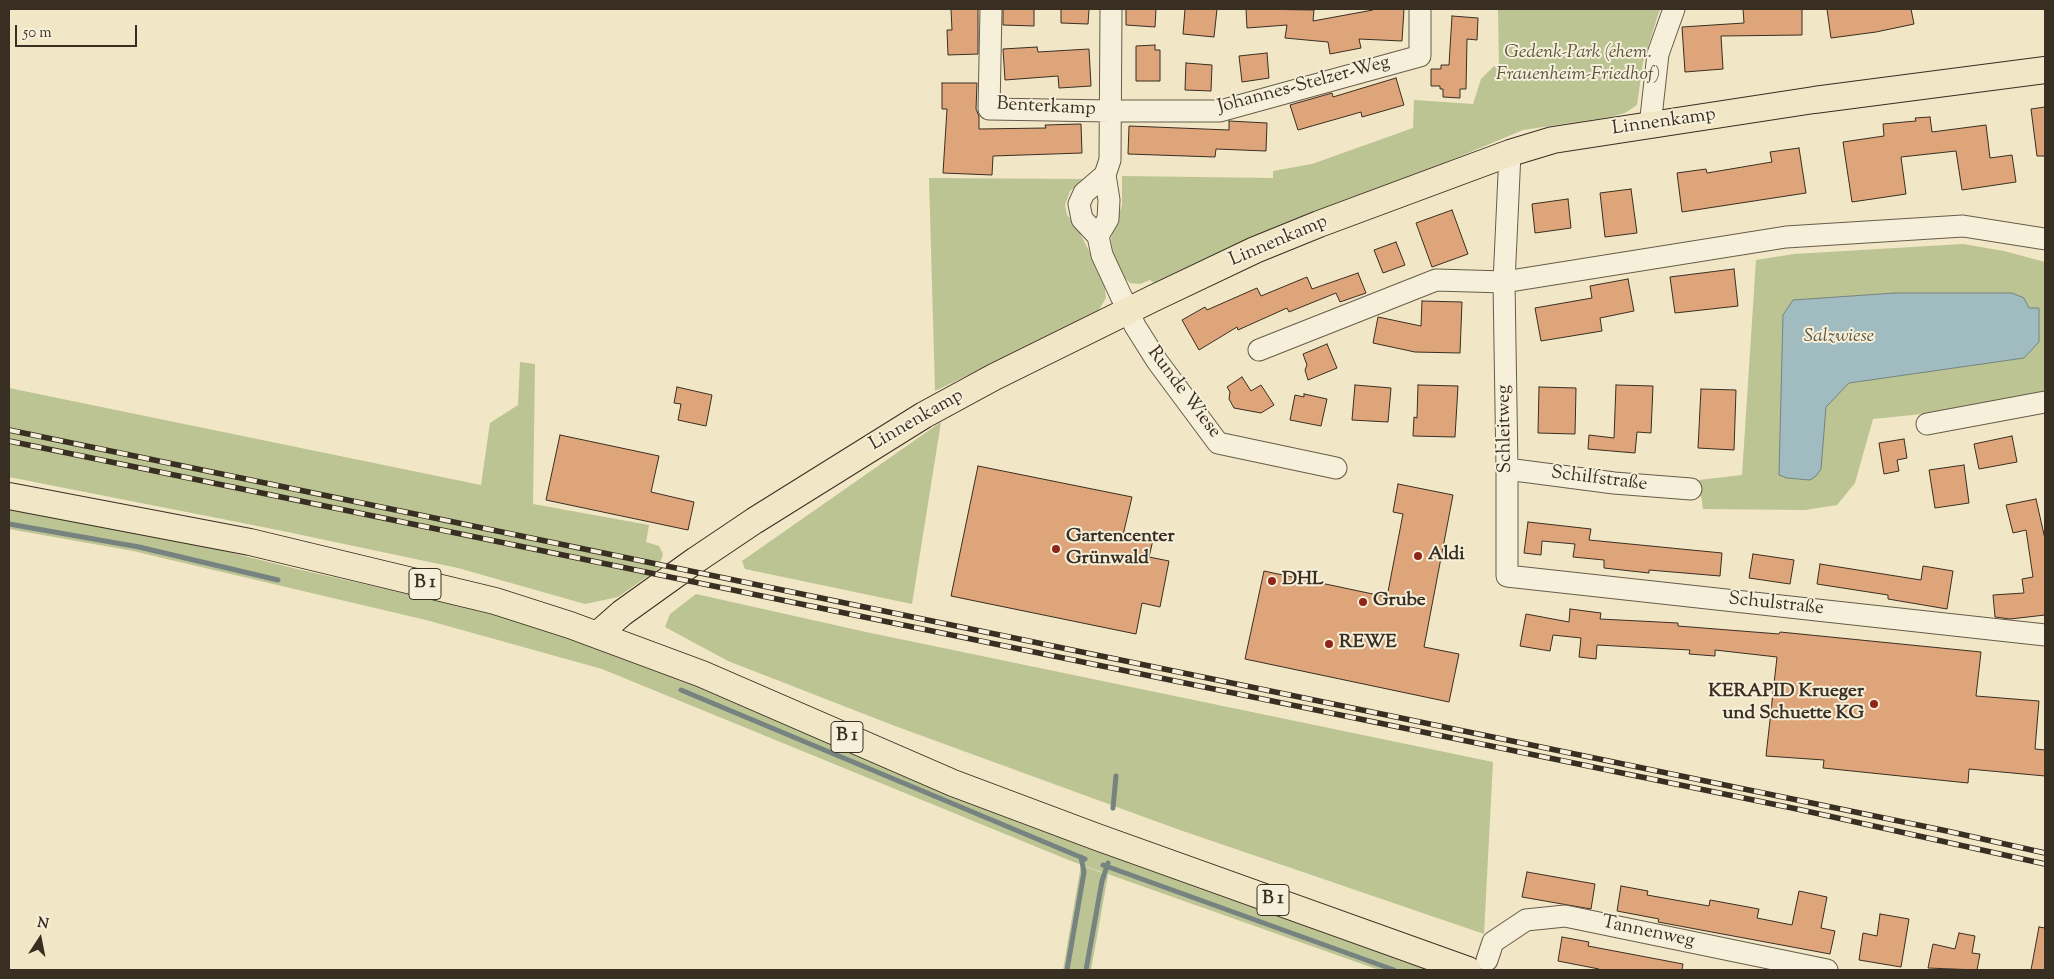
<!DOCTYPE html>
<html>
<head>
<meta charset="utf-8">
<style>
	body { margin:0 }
	#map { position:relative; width:2054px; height:979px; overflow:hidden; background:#f1e6c5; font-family:"Sorts Mill Goudy",serif }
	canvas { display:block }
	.frame { position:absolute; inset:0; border:10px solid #392e22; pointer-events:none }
	.north { position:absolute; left:15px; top:914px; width:50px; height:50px; -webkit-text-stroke:4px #f6efd9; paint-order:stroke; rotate:11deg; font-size:14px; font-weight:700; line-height:20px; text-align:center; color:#392e22 }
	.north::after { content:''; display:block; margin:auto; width:18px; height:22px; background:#392e22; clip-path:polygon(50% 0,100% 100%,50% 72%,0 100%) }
	.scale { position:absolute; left:15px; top:25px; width:122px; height:22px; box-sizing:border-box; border:2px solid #392e22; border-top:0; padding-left:6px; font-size:15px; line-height:18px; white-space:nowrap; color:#392e22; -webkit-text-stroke:4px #f6efd9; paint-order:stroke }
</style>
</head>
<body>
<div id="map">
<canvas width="2054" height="979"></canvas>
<div class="frame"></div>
<div class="north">N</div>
<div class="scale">50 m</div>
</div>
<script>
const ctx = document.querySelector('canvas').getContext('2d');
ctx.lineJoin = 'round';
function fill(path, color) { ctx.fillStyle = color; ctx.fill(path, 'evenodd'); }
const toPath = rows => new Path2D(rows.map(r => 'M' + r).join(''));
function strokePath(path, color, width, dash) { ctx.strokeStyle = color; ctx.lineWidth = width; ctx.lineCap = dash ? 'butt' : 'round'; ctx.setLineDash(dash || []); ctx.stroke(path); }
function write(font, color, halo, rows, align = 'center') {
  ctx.font = font + ' "Sorts Mill Goudy",serif'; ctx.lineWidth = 4; ctx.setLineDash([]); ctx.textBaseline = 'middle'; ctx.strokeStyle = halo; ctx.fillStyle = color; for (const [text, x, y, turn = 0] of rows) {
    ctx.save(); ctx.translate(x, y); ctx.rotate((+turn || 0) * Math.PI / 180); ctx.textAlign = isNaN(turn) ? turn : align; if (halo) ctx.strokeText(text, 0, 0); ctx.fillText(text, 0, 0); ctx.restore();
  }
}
const green = toPath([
	[1498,9,1660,9,1643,62,1637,105,1625,113,1610,117,1523,130,1155,284,1150,280,1140,284,1130,283,1124,277,1112,252,1111,238,1122,205,1122,176,1273,178,1273,171,1312,164,1413,128,1414,100,1473,104,1481,79,1494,66,1499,66],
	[929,178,1085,179,1070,191,1065,205,1067,215,1077,227,1104,281,1106,298,1097,313,935,391],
	[1963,244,2004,251,2045,262,2045,396,1962,410,1873,419,1855,483,1837,505,1805,510,1703,509,1699,480,1742,475,1756,260,1794,254],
	[520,362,535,364,533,504,649,525,646,542,659,546,663,554,658,569,618,597,585,604,458,568,278,530,9,477,9,388,481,485,490,423,518,405],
	[941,422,912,604,745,569,742,561],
	[9,504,151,533,297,569,475,609,606,648,1446,970,1379,970,1071,861,602,669,426,620,133,551,9,529],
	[696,594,866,632,1493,762,1484,934,1177,829,895,726,728,661,665,627,670,614],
	[1081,865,1108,875,1091,970,1063,970]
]);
const water = toPath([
	[1895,293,2012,293,2024,298,2029,308,2039,308,2039,342,2024,358,1849,383,1826,407,1821,469,1816,476,1810,480,1787,478,1779,475,1783,315,1793,300,1895,293]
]);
const stream = toPath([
	[9,524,139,547,278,580],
	[681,690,1085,859],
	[1113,808,1116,776],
	[1103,865,1394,970],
	[1067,970,1084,872,1081,857],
	[1086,970,1102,881,1108,863]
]);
const building = toPath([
	[951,9,978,9,978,54,948,55,947,30,952,30,951,9],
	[1003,9,1034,9,1034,26,1003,25,1003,9],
	[1061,9,1089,9,1088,24,1061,23,1061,9],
	[1126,9,1156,9,1155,27,1126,25,1126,9],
	[1185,9,1217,9,1214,37,1183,34,1185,9],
	[1246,9,1314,10,1313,21,1373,10,1373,9,1404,9,1402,41,1359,39,1361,48,1330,54,1328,42,1285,38,1287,25,1247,28,1246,9],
	[1743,9,1802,9,1802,35,1721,36,1723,69,1685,72,1682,27,1744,23,1743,9],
	[1827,9,1911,9,1914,24,1876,32,1831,38,1827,9],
	[1452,16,1478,18,1477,40,1467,39,1466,89,1460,89,1460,98,1443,97,1443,89,1440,89,1440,86,1431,86,1431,69,1441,69,1441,65,1449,65,1452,16],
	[1155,45,1155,50,1160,50,1160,81,1136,81,1136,46,1155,45],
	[1037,47,1038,52,1089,49,1091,86,1059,88,1058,76,1005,80,1003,49,1037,47],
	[1267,53,1269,78,1242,82,1239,56,1267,53],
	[1186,63,1212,65,1211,91,1185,90,1186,63],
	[1396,78,1404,105,1362,117,1361,112,1298,130,1290,105,1332,93,1333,97,1396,78],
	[942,83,977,83,976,109,979,116,979,129,1046,128,1045,125,1081,124,1082,153,993,156,992,175,943,173,947,109,942,109,942,83],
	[2045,107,2045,156,2037,156,2031,109,2045,107],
	[1930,117,1932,132,1986,125,1990,158,2012,155,2016,182,1962,190,1956,151,1901,157,1906,194,1852,202,1843,142,1884,136,1883,124,1916,121,1915,118,1930,117],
	[1229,121,1267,123,1266,151,1216,149,1215,157,1128,154,1129,126,1229,130,1229,121],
	[1799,148,1806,193,1682,212,1677,173,1706,169,1707,173,1772,162,1770,152,1799,148],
	[1631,189,1637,233,1605,237,1600,193,1631,189],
	[1568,199,1571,228,1535,233,1532,204,1568,199],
	[1452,210,1468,254,1432,267,1416,223,1452,210],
	[1396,242,1405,265,1383,273,1374,250,1396,242],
	[1734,269,1738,306,1675,313,1670,277,1734,269],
	[1358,273,1366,293,1340,302,1336,293,1289,312,1287,308,1238,330,1237,327,1199,350,1182,320,1205,307,1207,310,1257,288,1261,296,1307,277,1312,289,1358,273],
	[1628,279,1634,311,1600,318,1602,331,1541,341,1535,308,1592,298,1590,286,1628,279],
	[1422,301,1462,302,1460,353,1415,352,1373,343,1378,317,1421,326,1422,301],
	[1327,344,1337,368,1308,380,1305,370,1307,365,1303,354,1327,344],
	[1242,377,1251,391,1261,385,1274,405,1261,413,1234,408,1229,399,1230,392,1227,387,1242,377],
	[1355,385,1391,388,1388,422,1352,420,1355,385],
	[1418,385,1458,386,1455,437,1413,436,1414,417,1417,418,1418,385],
	[1616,385,1653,386,1651,433,1637,432,1635,453,1588,449,1589,435,1614,438,1616,385],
	[677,387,712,395,706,426,678,420,681,404,674,403,677,387],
	[1539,387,1576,388,1575,434,1538,433,1539,387],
	[1701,389,1736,390,1734,450,1698,448,1701,389],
	[1304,394,1327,399,1321,426,1290,420,1295,395,1304,397,1304,394],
	[560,435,659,456,651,492,694,502,688,530,546,500,560,435],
	[2012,436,2017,462,1979,469,1974,444,2012,436],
	[1904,439,1907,458,1897,460,1899,471,1884,474,1879,443,1904,439],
	[1964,465,1969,503,1935,508,1929,470,1964,465],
	[978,466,1132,497,1123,535,1153,540,1149,557,1169,561,1160,607,1142,603,1136,634,951,596,978,466],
	[1398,484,1453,495,1424,647,1459,654,1449,702,1245,659,1264,571,1387,597,1403,514,1393,512,1398,484],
	[2036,499,2045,539,2045,615,2010,619,1995,617,1993,595,2024,593,2022,579,2033,577,2026,530,2013,533,2006,505,2036,499],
	[1528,522,1591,529,1589,540,1722,553,1720,576,1649,570,1649,573,1604,568,1604,560,1573,557,1575,544,1542,541,1541,555,1524,553,1528,522],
	[1753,554,1794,560,1790,584,1749,578,1753,554],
	[1820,564,1921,580,1923,566,1953,571,1947,609,1888,599,1888,595,1817,584,1820,564],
	[1570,609,1601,613,1600,619,1678,623,1678,626,1779,634,1780,632,1981,652,1976,696,2039,701,2035,749,2045,750,2045,776,1969,769,1968,783,1823,768,1824,760,1766,756,1777,657,1715,650,1715,656,1689,654,1690,650,1597,645,1596,659,1579,657,1581,638,1553,635,1550,651,1520,646,1526,614,1569,622,1570,609],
	[1527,872,1595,884,1591,909,1522,897,1527,872],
	[1621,886,1648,891,1647,895,1709,906,1710,900,1759,909,1757,918,1792,925,1799,891,1827,897,1821,928,1835,931,1830,954,1658,922,1659,919,1617,911,1621,886],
	[1880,914,1909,919,1901,967,1859,960,1863,933,1877,936,1880,914],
	[2039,927,2045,928,2045,970,2031,970,2039,927],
	[1959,933,1975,936,1972,953,1980,954,1977,970,1928,968,1933,944,1955,949,1959,933],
	[1562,937,1589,942,1588,946,1683,964,1682,970,1599,970,1599,969,1558,961,1562,937]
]);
const minor = toPath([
	[991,9,989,109,1110,111,1220,111,1420,56,1420,9],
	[1650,126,1658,54,1674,9],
	[1510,153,1504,282,1507,469,1507,576,2045,635],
	[1105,175,1110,160,1111,9],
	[1105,175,1109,200,1108,219,1098,236,1082,219,1079,204,1084,193,1105,175],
	[1098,236,1102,255,1135,326,1157,361,1218,443,1336,468],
	[1259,350,1436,280,1504,282,1786,237,1963,226,2045,239],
	[1927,424,2045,402],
	[1507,469,1614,483,1691,489],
	[1487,960,1493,942,1526,920,1565,916,1827,970]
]);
const major = toPath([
	[9,496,250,542,495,601,570,625,702,674,953,783,1097,837,1468,970],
	[597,635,622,613,696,560,754,521,924,415,994,377,1152,299,1255,250,1319,224,1510,153,1553,140,1814,100,2045,70]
]);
const rail = toPath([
	[9,430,1947,831,2045,853],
	[9,441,1797,809,2045,864]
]);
const markers = [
	[1056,549,5,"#8f2418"],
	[1418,556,5,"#8f2418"],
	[1272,581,5,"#8f2418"],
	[1363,602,5,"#8f2418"],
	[1329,644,5,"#8f2418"],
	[1874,704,5,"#8f2418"]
];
const shields = [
	[425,584,32],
	[847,737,32],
	[1273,900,32]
];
const shieldNames = [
	["B 1",425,584],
	["B 1",847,737],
	["B 1",1273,900]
];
const parkNames = [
	["Gedenk-Park (ehem.",1578,54],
	["Frauenheim-Friedhof)",1578,76],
	["Salzwiese",1839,338]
];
const streetNames = [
	["Johannes-Stelzer-Weg",1304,86,-15],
	["Benterkamp",1046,108,3],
	["Linnenkamp",1664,123,-8],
	["Linnenkamp",1279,242,-23],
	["Runde Wiese",1183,393,53],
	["Linnenkamp",917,421,-30],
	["Schleitweg",1506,429,-91],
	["Schilfstraße",1599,480,7],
	["Schulstraße",1776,605,6],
	["Tannenweg",1648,933,12]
];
const poiNames = [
	["Gartencenter",1066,538],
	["Grünwald",1066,560],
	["Aldi",1428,556],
	["DHL",1282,581],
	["Grube",1373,602],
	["REWE",1339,644],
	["KERAPID Krueger",1864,693,"right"],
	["und Schuette KG",1864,715,"right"]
];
fill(green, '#bcc493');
fill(water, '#a1bcc0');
strokePath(water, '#778381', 1);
strokePath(stream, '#778381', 5);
fill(building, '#dfa57a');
strokePath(building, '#392e22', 1);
strokePath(minor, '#675c4b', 23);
strokePath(major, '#392e22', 28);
strokePath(minor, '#f6efd9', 21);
strokePath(major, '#f1e6c5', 26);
strokePath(rail, '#392e22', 5.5);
strokePath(rail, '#f6efd9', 4, [11]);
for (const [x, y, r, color] of markers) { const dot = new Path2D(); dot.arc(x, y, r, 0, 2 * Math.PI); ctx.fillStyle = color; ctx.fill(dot); strokePath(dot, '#f6efd9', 2); }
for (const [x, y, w] of shields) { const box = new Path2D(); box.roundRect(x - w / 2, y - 15.5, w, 31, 4); ctx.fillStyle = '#f6efd9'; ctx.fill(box); strokePath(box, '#392e22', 1); }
write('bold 18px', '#392e22', null, shieldNames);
write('italic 19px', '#5a543e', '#f6efd9', parkNames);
write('19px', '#392e22', '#f6efd9', streetNames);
write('bold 19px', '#392e22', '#f6efd9', poiNames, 'left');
</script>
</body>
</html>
